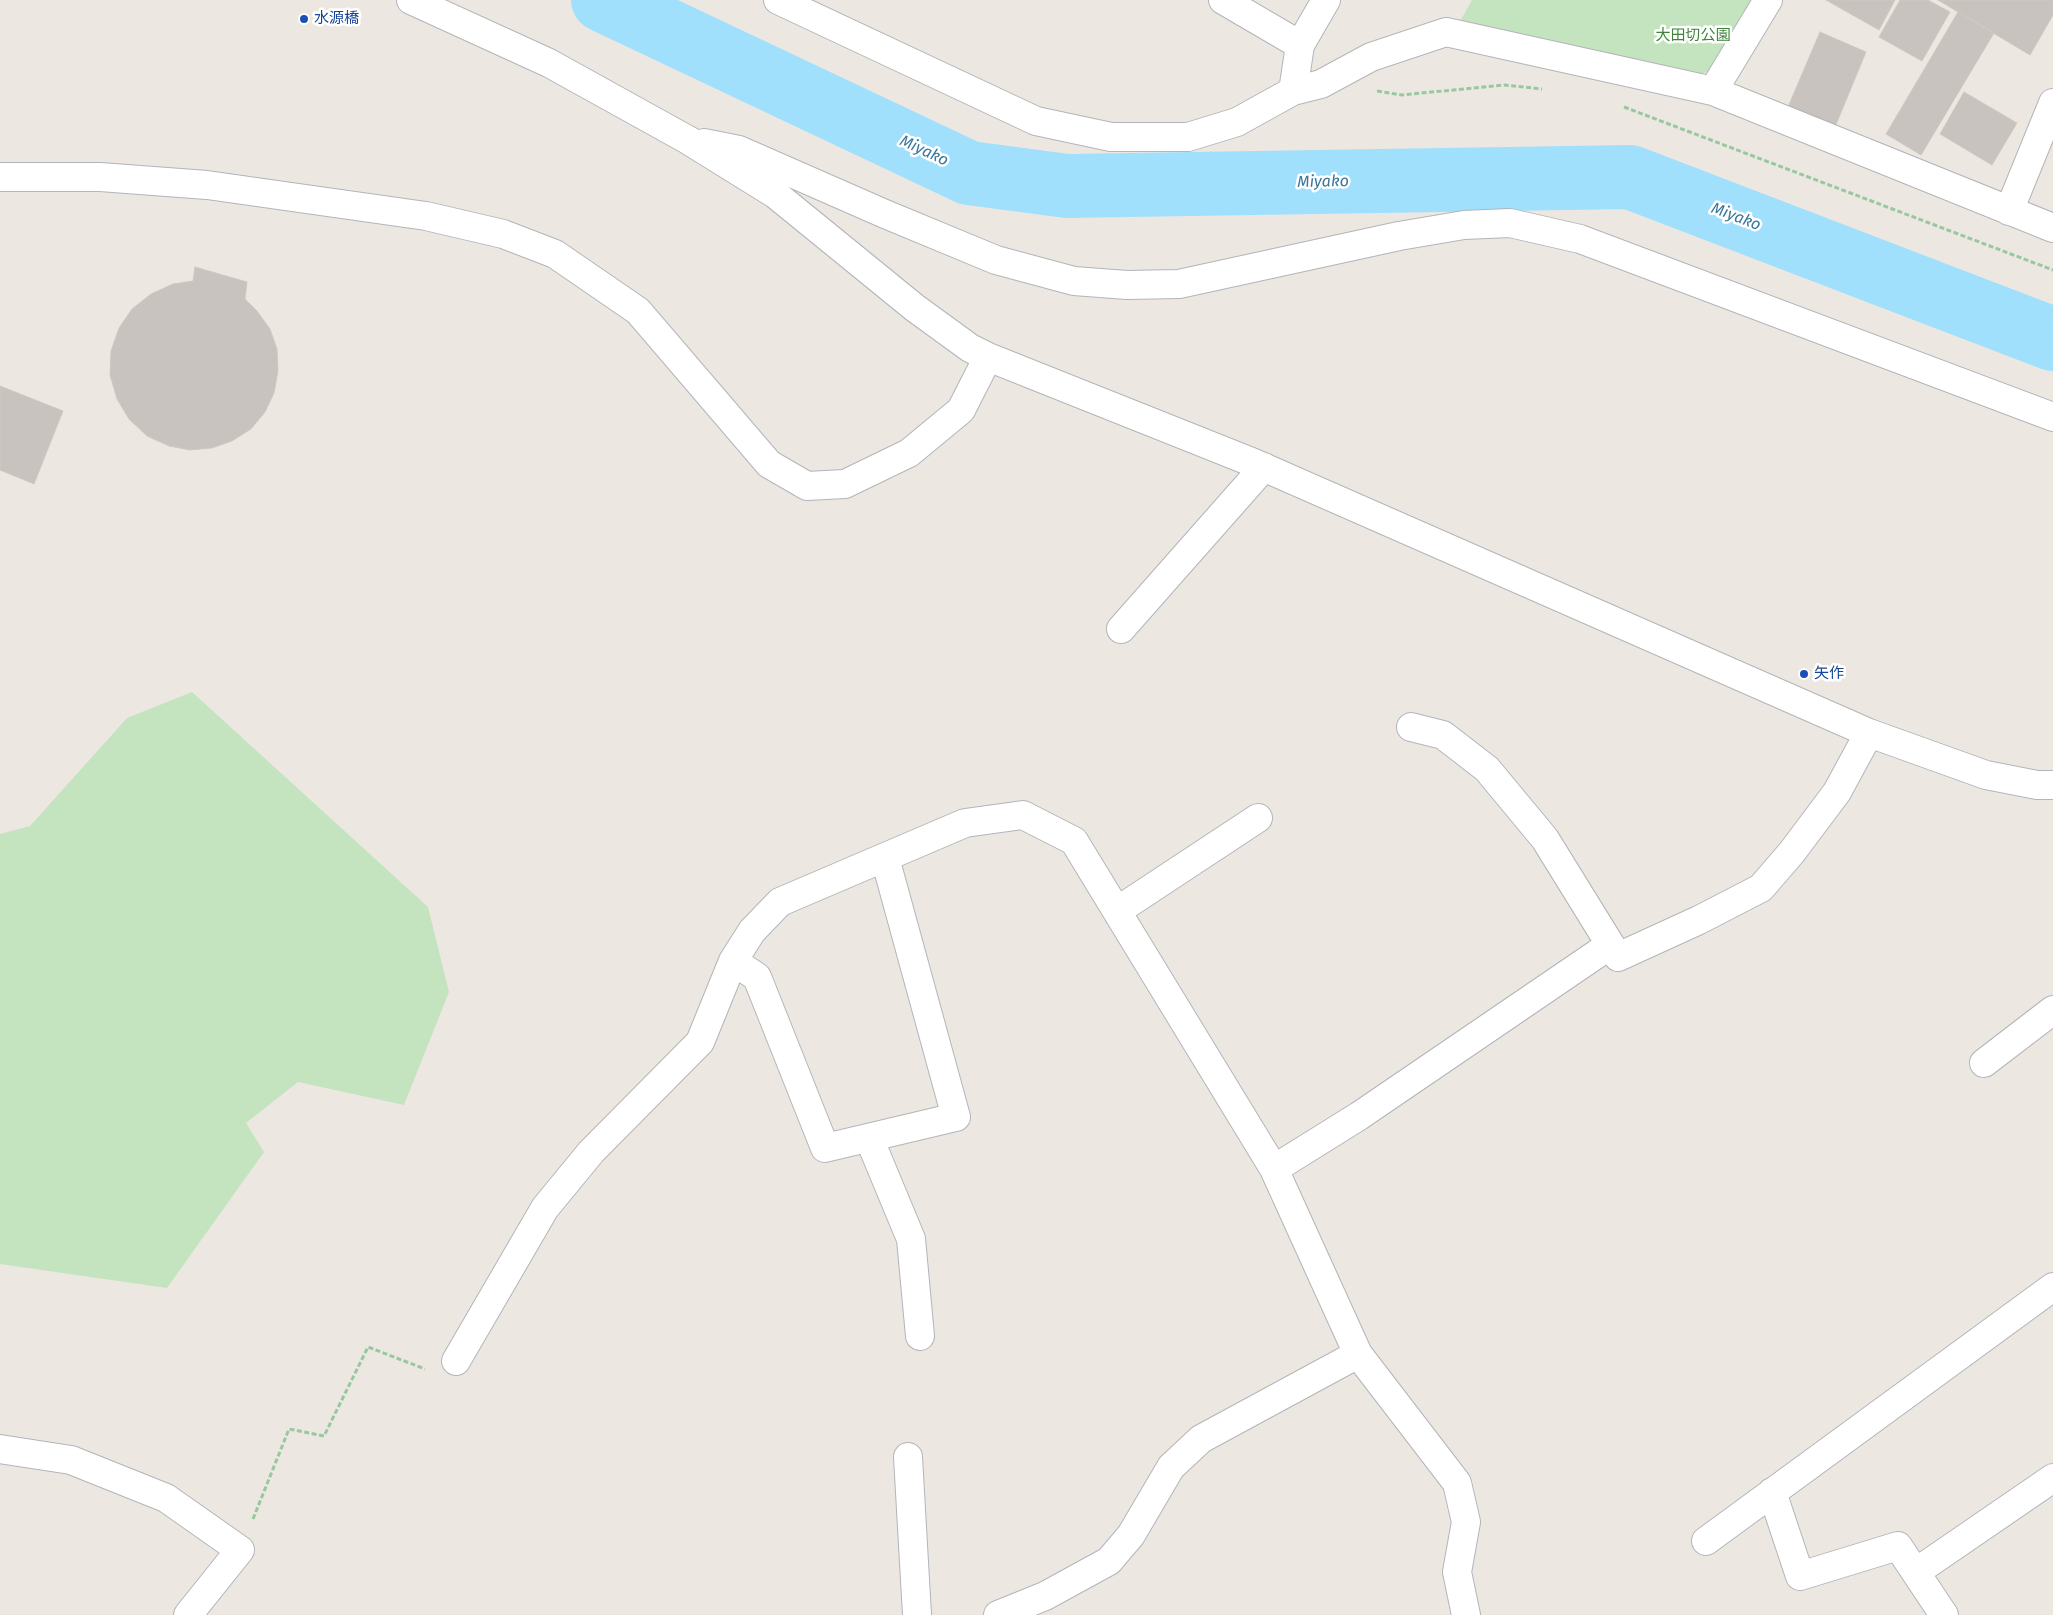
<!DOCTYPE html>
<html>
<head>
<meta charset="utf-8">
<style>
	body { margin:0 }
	canvas { display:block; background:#ece8e1 }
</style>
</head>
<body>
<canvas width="2053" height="1615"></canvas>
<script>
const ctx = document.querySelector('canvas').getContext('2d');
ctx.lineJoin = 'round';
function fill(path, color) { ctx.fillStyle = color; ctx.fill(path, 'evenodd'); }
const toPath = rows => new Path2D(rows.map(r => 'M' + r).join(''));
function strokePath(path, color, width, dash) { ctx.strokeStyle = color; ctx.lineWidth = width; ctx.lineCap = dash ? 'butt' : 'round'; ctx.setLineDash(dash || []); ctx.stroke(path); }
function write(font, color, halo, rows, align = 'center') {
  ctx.font = font + ' "Fira Sans","Noto Sans JP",sans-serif'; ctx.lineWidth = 5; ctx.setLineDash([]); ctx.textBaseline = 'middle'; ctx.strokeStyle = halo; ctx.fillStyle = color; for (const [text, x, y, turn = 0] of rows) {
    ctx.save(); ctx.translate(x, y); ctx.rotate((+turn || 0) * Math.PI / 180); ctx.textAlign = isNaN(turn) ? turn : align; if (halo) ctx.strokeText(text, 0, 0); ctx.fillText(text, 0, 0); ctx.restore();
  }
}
const green = toPath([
	[1472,0,1757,0,1717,68,1698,75,1458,25],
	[192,692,428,907,449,992,404,1105,298,1082,246,1123,264,1152,167,1288,0,1264,0,834,30,826,127,718]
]);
const river = toPath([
	[603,0,969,173,1067,186,1630,177,2053,339]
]);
const building = toPath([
	[1826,0,1895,0,1879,30,1826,0],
	[1900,0,1928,0,1950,12,1922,61,1879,37,1900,0],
	[1938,0,2053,0,2053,15,2030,55,1938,0],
	[1958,12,1994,33,1921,155,1886,134,1958,12],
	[1820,32,1866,52,1835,127,1788,107,1820,32],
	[1964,92,2017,123,1992,165,1940,134,1964,92],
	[195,267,247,282,245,299,257,311,270,329,277,349,278,371,274,393,265,412,251,429,232,441,212,448,190,450,169,446,147,436,129,419,117,399,110,375,111,351,119,328,132,309,151,294,173,284,193,281,195,267],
	[0,386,63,411,34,484,0,470,0,386]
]);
const path = toPath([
	[1377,91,1402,95,1504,85,1542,89],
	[1624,107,2053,270],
	[253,1519,289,1429,324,1436,368,1347,425,1369]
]);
const minor = toPath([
	[411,0,549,63,688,140,775,194,915,308,970,348,988,357,1254,463,1869,733,1986,775,2037,785,2053,785],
	[778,0,1036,121,1111,137,1188,137,1237,122,1293,91,1321,84,1371,57,1446,32,1713,91,2053,228],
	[1223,0,1300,45],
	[1293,91,1300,45,1326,0],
	[1713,91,1768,0],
	[704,143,739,150,885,214,996,260,1074,281,1127,285,1179,284,1399,236,1464,225,1510,223,1580,239,2053,417],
	[0,177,100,177,207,185,426,216,503,234,555,254,638,311,769,464,807,486,845,484,909,453,961,410,988,357],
	[2009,211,2053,103],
	[1121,629,1264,467],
	[1411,727,1443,735,1487,769,1545,839,1618,957,1699,920,1761,888,1792,852,1837,792,1869,733],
	[1117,911,1258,818],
	[733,961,757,977,825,1148,956,1117,885,858],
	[1984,1063,2053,1010],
	[869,1138,911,1239,920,1336],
	[1274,1169,1359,1116,1610,945],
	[456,1361,545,1208,591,1152,700,1042,733,961,752,931,780,902,965,823,1023,815,1074,841,1274,1169,1358,1354,1457,1483,1466,1522,1457,1572,1466,1615],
	[0,1449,71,1460,166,1498,240,1550,188,1615],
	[908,1457,917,1615],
	[1772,1492,1800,1576,1898,1546,1944,1615],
	[1706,1541,2053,1287],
	[1916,1572,2053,1478],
	[998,1615,1045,1596,1109,1561,1131,1535,1171,1467,1201,1439,1358,1354]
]);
const markers = [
	[304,19,5,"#1a4fb4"],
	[1804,674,5,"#1a4fb4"]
];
const transitNames = [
	["水源橋",314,19],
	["矢作",1814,674]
];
const parkNames = [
	["大田切公園",1693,36]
];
const waterNames = [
	["Miyako",924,151,25],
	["Miyako",1323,182,-1],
	["Miyako",1736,217,21]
];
fill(green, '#c3e4be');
strokePath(river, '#a1e0fd', 64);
fill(building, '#c8c3be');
strokePath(building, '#d1c9c0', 1);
strokePath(minor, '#b2b5b9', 30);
strokePath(path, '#98c7a0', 3, [5, 2.5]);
strokePath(minor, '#fff', 28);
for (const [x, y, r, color] of markers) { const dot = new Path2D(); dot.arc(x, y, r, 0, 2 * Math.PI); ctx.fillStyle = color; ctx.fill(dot); strokePath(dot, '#fff', 2); }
write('15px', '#164399', '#fff', transitNames, 'left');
write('15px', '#3d8437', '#fff', parkNames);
write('italic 16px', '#3a779c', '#fff', waterNames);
</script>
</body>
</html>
